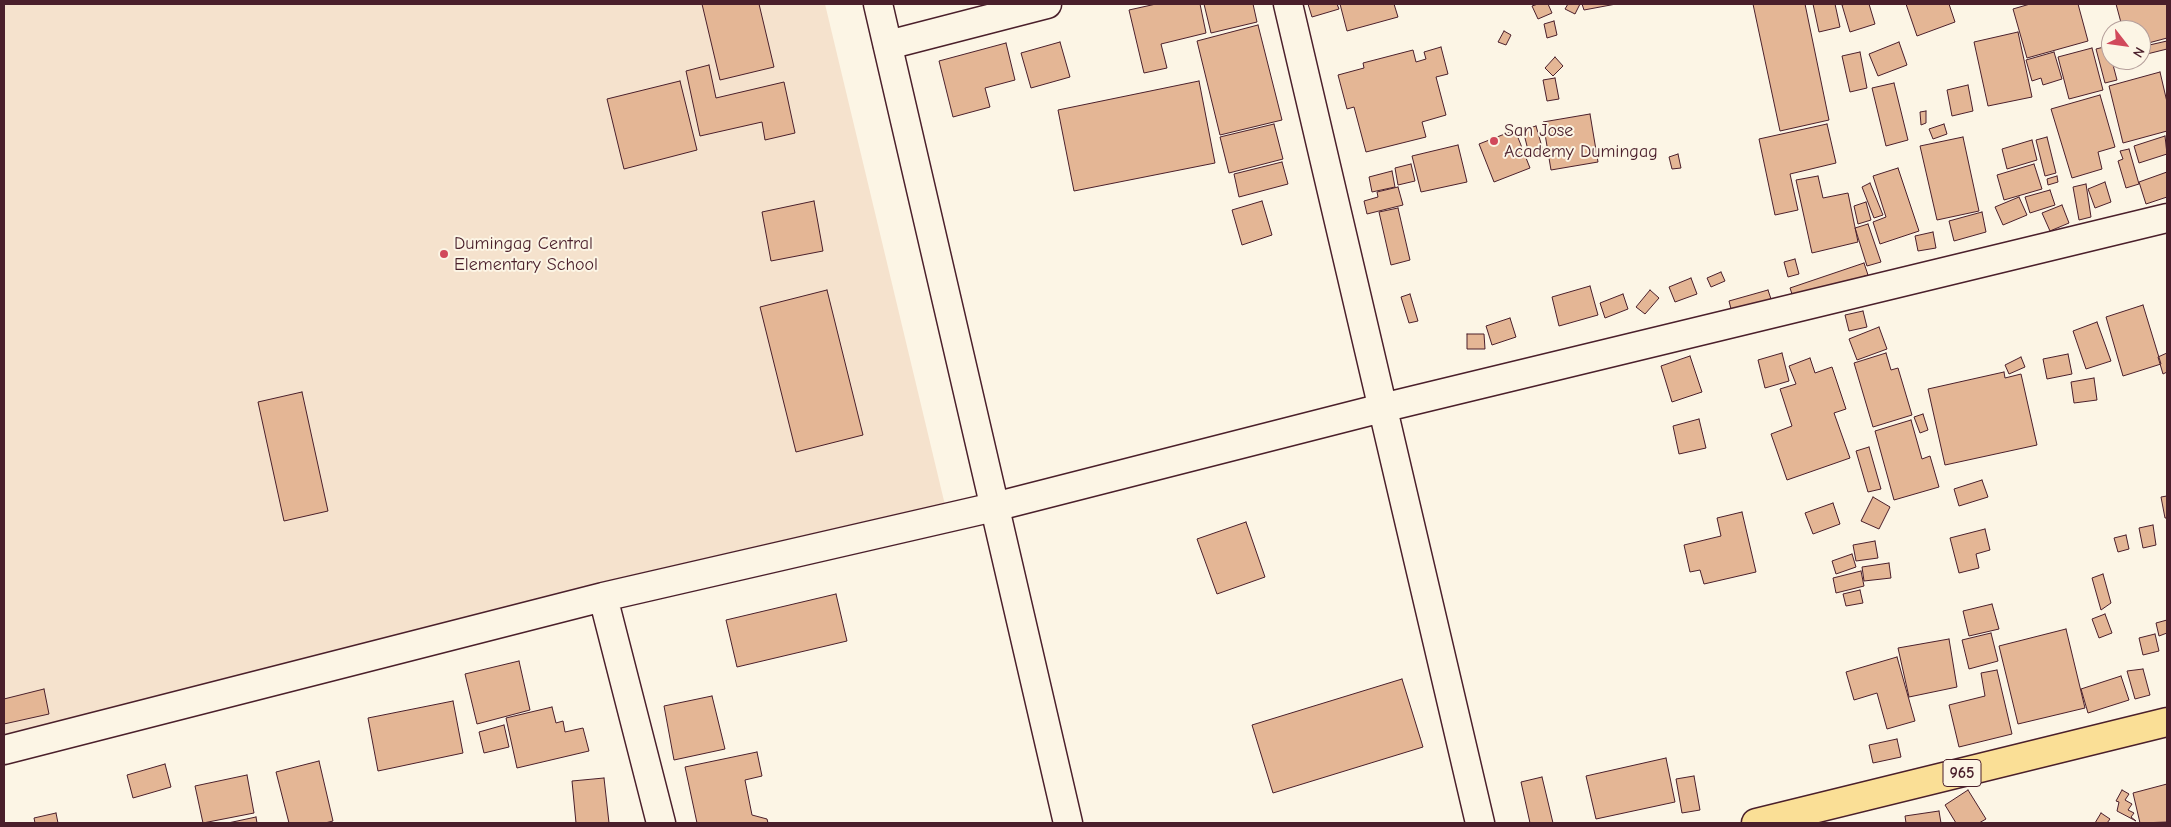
<!DOCTYPE html>
<html>
<head>
<meta charset="utf-8">
<style>
	body { margin:0 }
	#map { position:relative; width:2171px; height:827px; overflow:hidden; background:#fcf5e5; font-family:"Comic Neue",sans-serif }
	canvas { display:block }
	.frame { position:absolute; inset:0; border:5px solid #4a1f2b; pointer-events:none }
	.north { position:absolute; left:2101px; top:20px; width:50px; height:50px; box-sizing:border-box; background:#fcf5e5; border:1px solid #b59f9b; border-radius:50%; rotate:120deg; font-size:14px; font-weight:700; line-height:20px; text-align:center; color:#4a1f2b }
	.north::after { content:''; display:block; margin:auto; width:18px; height:22px; background:#d1495b; clip-path:polygon(50% 0,100% 100%,50% 72%,0 100%) }
</style>
</head>
<body>
<div id="map">
<canvas width="2171" height="827"></canvas>
<div class="frame"></div>
<div class="north">N</div>
</div>
<script>
const ctx = document.querySelector('canvas').getContext('2d');
ctx.lineJoin = 'round';
function fill(path, color) { ctx.fillStyle = color; ctx.fill(path, 'evenodd'); }
const toPath = rows => new Path2D(rows.map(r => 'M' + r).join(''));
function strokePath(path, color, width, dash) { ctx.strokeStyle = color; ctx.lineWidth = width; ctx.lineCap = dash ? 'butt' : 'round'; ctx.setLineDash(dash || []); ctx.stroke(path); }
function write(font, color, halo, rows, align = 'center') {
  ctx.font = font + ' "Comic Neue",sans-serif'; ctx.lineWidth = 4; ctx.setLineDash([]); ctx.textBaseline = 'middle'; ctx.strokeStyle = halo; ctx.fillStyle = color; for (const [text, x, y, turn = 0] of rows) {
    ctx.save(); ctx.translate(x, y); ctx.rotate((+turn || 0) * Math.PI / 180); ctx.textAlign = isNaN(turn) ? turn : align; if (halo) ctx.strokeText(text, 0, 0); ctx.fillText(text, 0, 0); ctx.restore();
  }
}
const built = toPath([
	[4,4,825,4,945,505,4,738]
]);
const building = toPath([
	[702,4,759,4,774,67,720,80,702,4],
	[1156,4,1200,4,1206,33,1161,44,1167,68,1144,73,1129,10,1156,4],
	[1204,4,1253,4,1257,22,1211,33,1204,4],
	[1308,4,1337,4,1339,9,1312,17,1308,4],
	[1340,4,1394,4,1398,17,1347,31,1340,4],
	[1538,4,1548,4,1552,13,1538,19,1532,6,1538,4],
	[1568,4,1580,4,1575,14,1565,9,1568,4],
	[1582,4,1616,4,1584,10,1582,4],
	[1753,4,1805,4,1829,120,1780,131,1753,4],
	[1813,4,1835,4,1840,27,1819,32,1813,4],
	[1846,4,1869,4,1875,24,1850,32,1842,5,1846,4],
	[1906,4,1949,4,1955,22,1917,36,1906,4],
	[2030,4,2078,4,2088,41,2027,58,2013,9,2030,4],
	[2116,4,2167,4,2167,38,2141,45,2141,30,2123,30,2116,4],
	[1554,21,1557,35,1547,38,1544,24,1554,21],
	[1258,25,1282,120,1220,135,1197,41,1258,25],
	[1504,31,1511,35,1506,45,1498,42,1504,31],
	[2018,32,2032,97,1988,106,1974,42,2018,32],
	[2167,41,2167,49,2147,54,2145,46,2167,41],
	[1060,42,1070,77,1031,88,1021,53,1060,42],
	[1899,42,1907,65,1878,76,1869,54,1899,42],
	[1006,43,1015,80,985,88,990,107,953,117,939,61,1006,43],
	[2108,46,2117,80,2105,83,2096,49,2108,46],
	[1441,47,1448,74,1436,77,1446,115,1422,122,1426,137,1366,152,1354,107,1347,109,1338,75,1364,68,1363,63,1413,50,1416,62,1426,59,1424,52,1441,47],
	[2092,48,2103,90,2069,99,2058,57,2092,48],
	[1860,52,1867,88,1850,92,1842,56,1860,52],
	[2054,52,2062,79,2043,85,2041,78,2032,81,2026,60,2054,52],
	[1555,57,1563,66,1553,76,1545,68,1555,57],
	[709,65,716,98,784,82,795,133,765,140,762,122,700,136,686,71,709,65],
	[2160,72,2167,102,2167,131,2123,143,2109,86,2160,72],
	[1555,78,1559,99,1547,101,1543,80,1555,78],
	[680,81,697,150,624,169,607,99,680,81],
	[1199,81,1215,163,1074,191,1058,110,1199,81],
	[1894,83,1908,140,1886,146,1872,88,1894,83],
	[1968,85,1973,111,1952,116,1947,90,1968,85],
	[2100,95,2115,147,2098,152,2102,169,2072,178,2051,109,2100,95],
	[1926,111,1926,123,1921,125,1920,112,1926,111],
	[1590,114,1598,162,1551,170,1543,122,1590,114],
	[1274,124,1283,159,1229,173,1220,137,1274,124],
	[1827,124,1836,163,1790,174,1798,210,1775,215,1759,139,1827,124],
	[1944,124,1947,134,1933,139,1929,129,1944,124],
	[1536,126,1544,154,1530,158,1523,130,1536,126],
	[1515,130,1530,168,1494,182,1479,144,1515,130],
	[2165,136,2167,154,2139,163,2134,146,2165,136],
	[1963,137,1979,211,1937,220,1920,146,1963,137],
	[2047,137,2056,173,2045,176,2036,140,2047,137],
	[2032,140,2037,160,2007,169,2002,149,2032,140],
	[1458,145,1467,182,1421,192,1412,156,1458,145],
	[2129,149,2139,184,2126,188,2118,161,2123,159,2120,151,2129,149],
	[1678,154,1681,168,1672,169,1669,157,1678,154],
	[1282,162,1288,184,1239,197,1234,174,1282,162],
	[1411,164,1415,181,1398,185,1395,168,1411,164],
	[2034,164,2042,189,2004,200,1997,175,2034,164],
	[1898,168,1919,231,1880,244,1873,222,1886,217,1873,176,1898,168],
	[1392,171,1395,187,1372,192,1369,177,1392,171],
	[2167,172,2167,197,2146,204,2139,182,2167,172],
	[1818,176,1823,198,1848,193,1858,242,1812,253,1796,180,1818,176],
	[2057,176,2058,182,2048,185,2047,179,2057,176],
	[2105,182,2111,202,2095,208,2088,189,2105,182],
	[1870,183,1883,215,1874,218,1862,187,1870,183],
	[2086,184,2091,217,2079,220,2073,187,2086,184],
	[1398,187,1403,205,1367,214,1364,201,1378,197,1377,192,1398,187],
	[2050,190,2055,205,2030,213,2025,197,2050,190],
	[2019,197,2027,215,2003,225,1995,207,2019,197],
	[814,201,823,251,771,261,762,212,814,201],
	[1262,201,1272,235,1242,245,1232,210,1262,201],
	[1866,202,1871,220,1858,224,1854,206,1866,202],
	[2062,205,2069,223,2050,231,2042,213,2062,205],
	[1398,208,1410,260,1391,265,1379,212,1398,208],
	[1982,212,1986,232,1954,241,1949,221,1982,212],
	[1868,224,1881,262,1867,266,1855,228,1868,224],
	[1933,232,1936,248,1918,251,1915,236,1933,232],
	[1795,259,1799,274,1788,277,1784,262,1795,259],
	[1864,263,1868,275,1794,300,1790,288,1864,263],
	[1721,272,1725,281,1711,287,1707,278,1721,272],
	[1691,278,1697,294,1675,302,1669,287,1691,278],
	[1590,286,1598,315,1559,326,1552,297,1590,286],
	[827,290,863,435,796,452,760,307,827,290],
	[1650,290,1659,298,1645,314,1636,307,1650,290],
	[1768,290,1772,302,1732,313,1729,301,1768,290],
	[1410,294,1418,321,1409,323,1401,297,1410,294],
	[1623,294,1628,309,1605,318,1600,303,1623,294],
	[2143,305,2161,364,2123,376,2106,317,2143,305],
	[1863,311,1867,327,1849,331,1845,315,1863,311],
	[1510,318,1516,337,1492,345,1486,326,1510,318],
	[2097,322,2111,361,2086,369,2073,331,2097,322],
	[1879,327,1887,349,1857,360,1849,339,1879,327],
	[1467,334,1484,334,1485,349,1467,349,1467,334],
	[1782,353,1789,381,1765,388,1758,360,1782,353],
	[1886,353,1891,370,1898,368,1912,415,1873,427,1854,363,1886,353],
	[2167,353,2167,372,2163,374,2158,357,2167,353],
	[2068,354,2072,374,2047,379,2043,359,2068,354],
	[1690,356,1702,392,1672,402,1661,366,1690,356],
	[2021,357,2025,367,2009,374,2005,365,2021,357],
	[1810,358,1815,373,1832,367,1846,409,1834,413,1850,458,1787,480,1771,434,1792,426,1780,389,1796,384,1789,366,1810,358],
	[2004,372,2005,378,2021,374,2037,445,1945,465,1928,389,2004,372],
	[2094,378,2097,400,2074,403,2071,382,2094,378],
	[302,392,328,511,284,521,258,402,302,392],
	[1923,414,1928,430,1920,433,1914,417,1923,414],
	[1699,419,1706,448,1679,454,1673,426,1699,419],
	[1911,420,1922,459,1930,456,1939,487,1894,500,1875,431,1911,420],
	[1869,447,1881,489,1868,492,1856,451,1869,447],
	[1982,480,1988,497,1959,506,1954,489,1982,480],
	[2167,496,2167,518,2165,518,2161,497,2167,496],
	[1873,497,1890,507,1879,529,1861,521,1873,497],
	[1833,503,1840,524,1813,534,1805,513,1833,503],
	[1742,512,1756,572,1704,584,1700,570,1690,572,1684,545,1721,536,1717,518,1742,512],
	[1246,522,1265,577,1217,594,1197,539,1246,522],
	[2153,525,2156,545,2143,548,2139,528,2153,525],
	[1985,529,1990,550,1976,554,1979,568,1959,573,1950,538,1985,529],
	[2126,535,2129,549,2118,552,2114,538,2126,535],
	[1875,541,1878,558,1856,561,1853,545,1875,541],
	[1852,554,1856,567,1836,574,1832,561,1852,554],
	[1889,563,1891,578,1864,581,1862,567,1889,563],
	[1861,571,1864,586,1836,593,1833,578,1861,571],
	[2103,574,2111,603,2101,610,2092,578,2103,574],
	[1860,590,1863,603,1846,606,1843,594,1860,590],
	[836,594,847,641,737,667,726,620,836,594],
	[1992,604,1999,629,1969,636,1963,611,1992,604],
	[2105,614,2112,633,2099,638,2092,619,2105,614],
	[2167,620,2167,633,2159,636,2156,623,2167,620],
	[2066,629,2085,708,2018,724,1999,646,2066,629],
	[1991,633,1998,661,1969,669,1962,640,1991,633],
	[2155,634,2159,651,2143,655,2139,638,2155,634],
	[1949,639,1957,687,1909,697,1898,648,1949,639],
	[1897,657,1915,721,1887,729,1877,693,1854,700,1846,672,1897,657],
	[519,661,530,710,477,724,465,674,519,661],
	[2143,669,2150,695,2135,699,2127,671,2143,669],
	[1997,670,2012,734,1959,747,1949,705,1985,696,1981,673,1997,670],
	[2121,676,2129,700,2088,713,2081,689,2121,676],
	[1402,679,1423,747,1273,793,1252,725,1402,679],
	[44,689,49,714,4,724,4,699,44,689],
	[712,696,725,749,674,760,664,706,712,696],
	[453,701,463,753,378,771,368,718,453,701],
	[552,707,556,723,563,721,565,732,583,728,589,751,517,768,506,718,552,707],
	[504,725,509,747,484,753,479,732,504,725],
	[1897,739,1901,757,1873,763,1869,745,1897,739],
	[757,752,762,776,745,780,752,815,767,819,768,823,697,823,685,767,757,752],
	[1666,758,1675,802,1596,819,1586,776,1666,758],
	[319,761,333,821,325,823,289,823,276,772,319,761],
	[165,764,171,787,133,798,127,775,165,764],
	[247,775,254,813,203,823,195,786,247,775],
	[1694,776,1700,810,1682,813,1676,779,1694,776],
	[1542,777,1553,823,1530,823,1521,782,1542,777],
	[604,778,609,823,576,823,572,781,604,778],
	[2167,784,2167,822,2140,823,2133,793,2167,784],
	[1968,790,1986,819,1979,823,1956,823,1945,805,1968,790],
	[2122,790,2129,794,2125,800,2132,804,2128,810,2134,813,2131,817,2136,821,2117,811,2119,802,2116,801,2122,790],
	[1939,811,1941,823,1906,823,1905,816,1939,811],
	[56,813,58,823,35,823,34,818,56,813],
	[2101,813,2110,819,2107,823,2095,823,2101,813],
	[256,817,257,823,228,823,256,817]
]);
const street = toPath([
	[1288,4,1480,823],
	[888,45,1047,4],
	[603,597,661,823],
	[4,750,603,597,994,507,1382,408,2167,218]
]);
const secondary = toPath([
	[878,4,1068,823]
]);
const primary = toPath([
	[1756,823,2167,722]
]);
const markers = [
	[1494,141,5,"#d1495b"],
	[444,254,5,"#d1495b"]
];
const shields = [
	[1962,773,38]
];
const shieldNames = [
	["965",1962,773]
];
const poiNames = [
	["San Jose",1504,131],
	["Academy Dumingag",1504,152],
	["Dumingag Central",454,244],
	["Elementary School",454,265]
];
fill(built, '#f5e2cd');
fill(building, '#e4b695');
strokePath(building, '#4a1f2b', 1);
strokePath(street, '#4a1f2b', 31);
strokePath(secondary, '#4a1f2b', 31);
strokePath(primary, '#4a1f2b', 31);
strokePath(street, '#fcf5e5', 28);
strokePath(secondary, '#fcf5e5', 28);
strokePath(primary, '#fadf96', 28);
for (const [x, y, r, color] of markers) { const dot = new Path2D(); dot.arc(x, y, r, 0, 2 * Math.PI); ctx.fillStyle = color; ctx.fill(dot); strokePath(dot, '#fcf5e5', 2); }
for (const [x, y, w] of shields) { const box = new Path2D(); box.roundRect(x - w / 2, y - 13.5, w, 27, 4); ctx.fillStyle = '#fcf5e5'; ctx.fill(box); strokePath(box, '#4a1f2b', 1); }
write('bold 16px', '#4a1f2b', null, shieldNames);
write('18px', '#4a1f2b', '#fcf5e5', poiNames, 'left');
</script>
</body>
</html>
